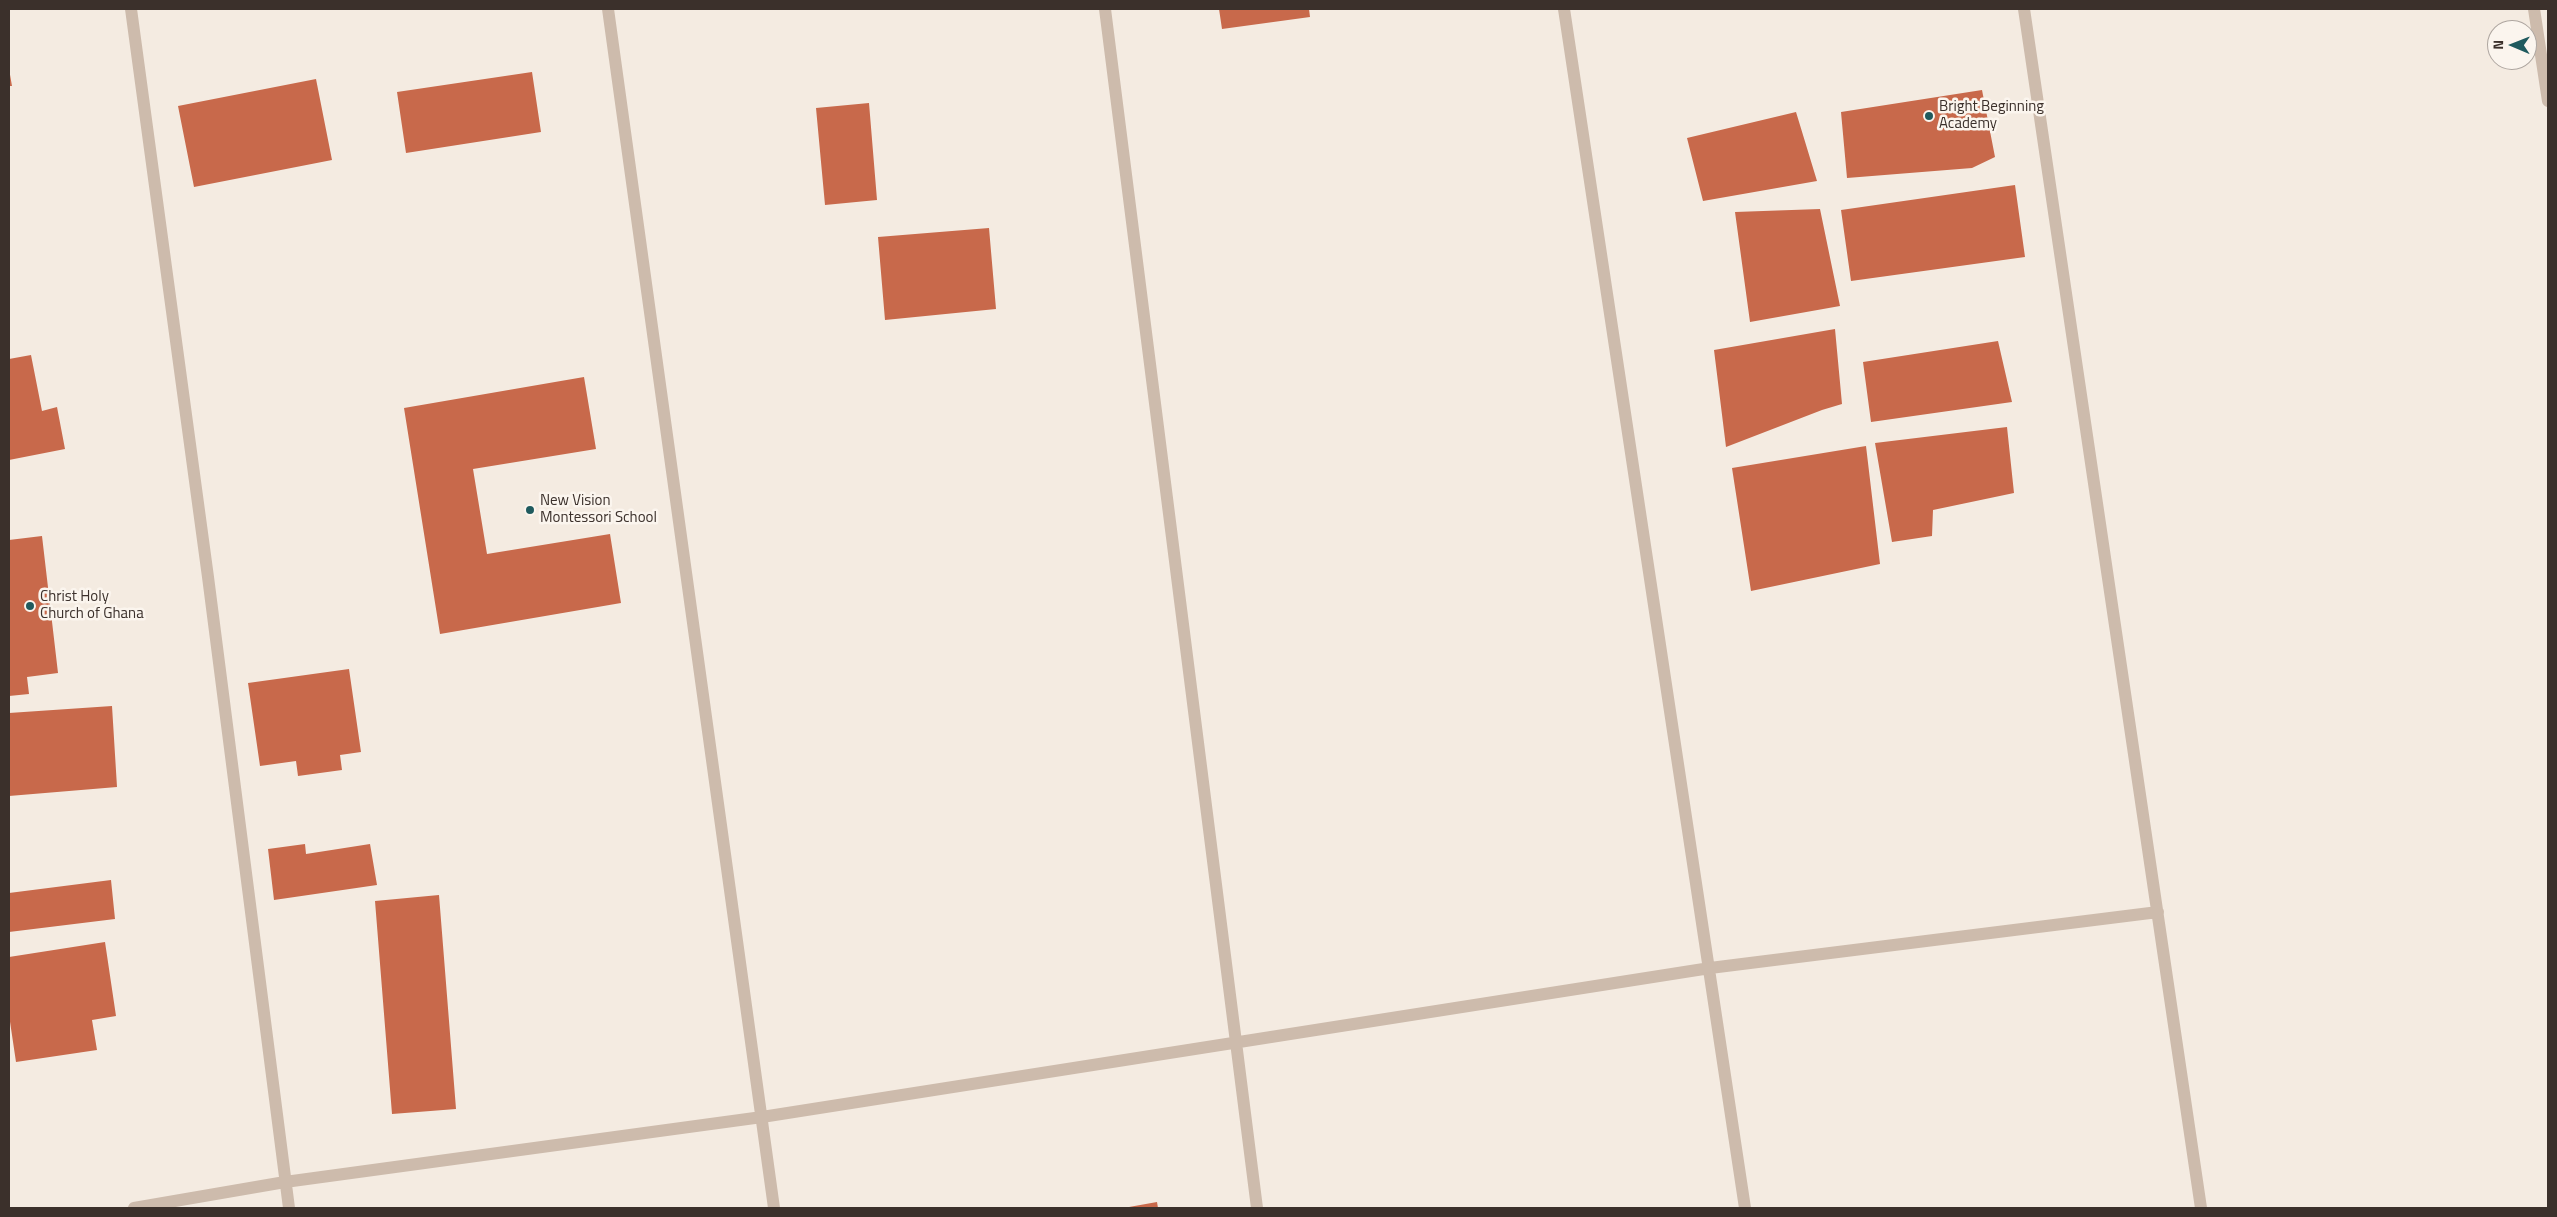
<!DOCTYPE html>
<html>
<head>
<meta charset="utf-8">
<style>
	body { margin:0 }
	#map { position:relative; width:2557px; height:1217px; overflow:hidden; background:#f4ebe1; font-family:"Titillium Web",sans-serif }
	canvas { display:block }
	.frame { position:absolute; inset:0; border:10px solid #3b302b; pointer-events:none }
	.north { position:absolute; left:2487px; top:20px; width:50px; height:50px; box-sizing:border-box; background:#fbf5ee; border:1px solid #aea6a0; border-radius:50%; rotate:271deg; font-size:14px; font-weight:700; line-height:20px; text-align:center; color:#3b302b }
	.north::after { content:''; display:block; margin:auto; width:18px; height:22px; background:#1f5a5e; clip-path:polygon(50% 0,100% 100%,50% 72%,0 100%) }
</style>
</head>
<body>
<div id="map">
<canvas width="2557" height="1217"></canvas>
<div class="frame"></div>
<div class="north">N</div>
</div>
<script>
const ctx = document.querySelector('canvas').getContext('2d');
ctx.lineJoin = 'round';
function fill(path, color) { ctx.fillStyle = color; ctx.fill(path, 'evenodd'); }
const toPath = rows => new Path2D(rows.map(r => 'M' + r).join(''));
function strokePath(path, color, width, dash) { ctx.strokeStyle = color; ctx.lineWidth = width; ctx.lineCap = dash ? 'butt' : 'round'; ctx.setLineDash(dash || []); ctx.stroke(path); }
function write(font, color, halo, rows, align = 'center') {
  ctx.font = font + ' "Titillium Web",sans-serif'; ctx.lineWidth = 5; ctx.setLineDash([]); ctx.textBaseline = 'middle'; ctx.strokeStyle = halo; ctx.fillStyle = color; for (const [text, x, y, turn = 0] of rows) {
    ctx.save(); ctx.translate(x, y); ctx.rotate((+turn || 0) * Math.PI / 180); ctx.textAlign = isNaN(turn) ? turn : align; if (halo) ctx.strokeText(text, 0, 0); ctx.fillText(text, 0, 0); ctx.restore();
  }
}
const building = toPath([
	[1219,9,1309,9,1310,17,1222,29],
	[9,69,12,86,9,86],
	[532,72,541,132,406,153,397,92],
	[316,79,332,160,194,187,178,106],
	[1982,90,1995,157,1972,168,1847,178,1841,112],
	[869,103,877,200,825,205,816,108],
	[1796,112,1817,181,1703,201,1687,138],
	[2015,185,2025,257,1851,281,1841,210],
	[1820,209,1840,306,1750,322,1735,212],
	[989,228,996,309,885,320,878,237],
	[1835,329,1842,404,1822,410,1726,447,1714,350],
	[1998,341,2012,402,1871,422,1863,362],
	[31,355,42,411,57,407,65,449,9,460,9,359],
	[584,377,596,449,473,469,487,554,610,534,621,603,440,634,404,408],
	[2007,427,2014,493,1933,510,1932,536,1892,542,1875,443],
	[1866,446,1880,564,1751,591,1732,468],
	[42,536,58,673,27,677,29,694,9,696,9,540],
	[349,669,361,752,340,755,342,770,298,776,296,761,260,766,248,683],
	[112,706,117,787,9,796,9,713],
	[305,844,306,854,370,844,377,885,274,900,268,849],
	[111,880,115,919,9,932,9,893],
	[439,895,456,1109,392,1114,375,901],
	[105,942,116,1016,92,1020,97,1050,16,1062,9,1015,9,957],
	[1157,1202,1158,1208,1129,1208,1129,1207]
]);
const minor = toPath([
	[131,9,208,577,289,1208],
	[608,9,774,1208],
	[1105,9,1257,1208],
	[1564,9,1745,1208],
	[2024,9,2201,1208],
	[2534,9,2548,101],
	[134,1208,285,1182,762,1117,1710,968,2158,912]
]);
const markers = [
	[1929,116,5,"#1f5a5e"],
	[530,510,5,"#1f5a5e"],
	[30,606,5,"#1f5a5e"]
];
const poiNames = [
	["Bright Beginning",1939,107],
	["Academy",1939,124],
	["New Vision",540,501],
	["Montessori School",540,518],
	["Christ Holy",40,597],
	["Church of Ghana",40,614]
];
fill(building, '#c8694b');
strokePath(minor, '#cdbbac', 12);
for (const [x, y, r, color] of markers) { const dot = new Path2D(); dot.arc(x, y, r, 0, 2 * Math.PI); ctx.fillStyle = color; ctx.fill(dot); strokePath(dot, '#fbf5ee', 2); }
write('15px', '#3b302b', '#fbf5ee', poiNames, 'left');
</script>
</body>
</html>
